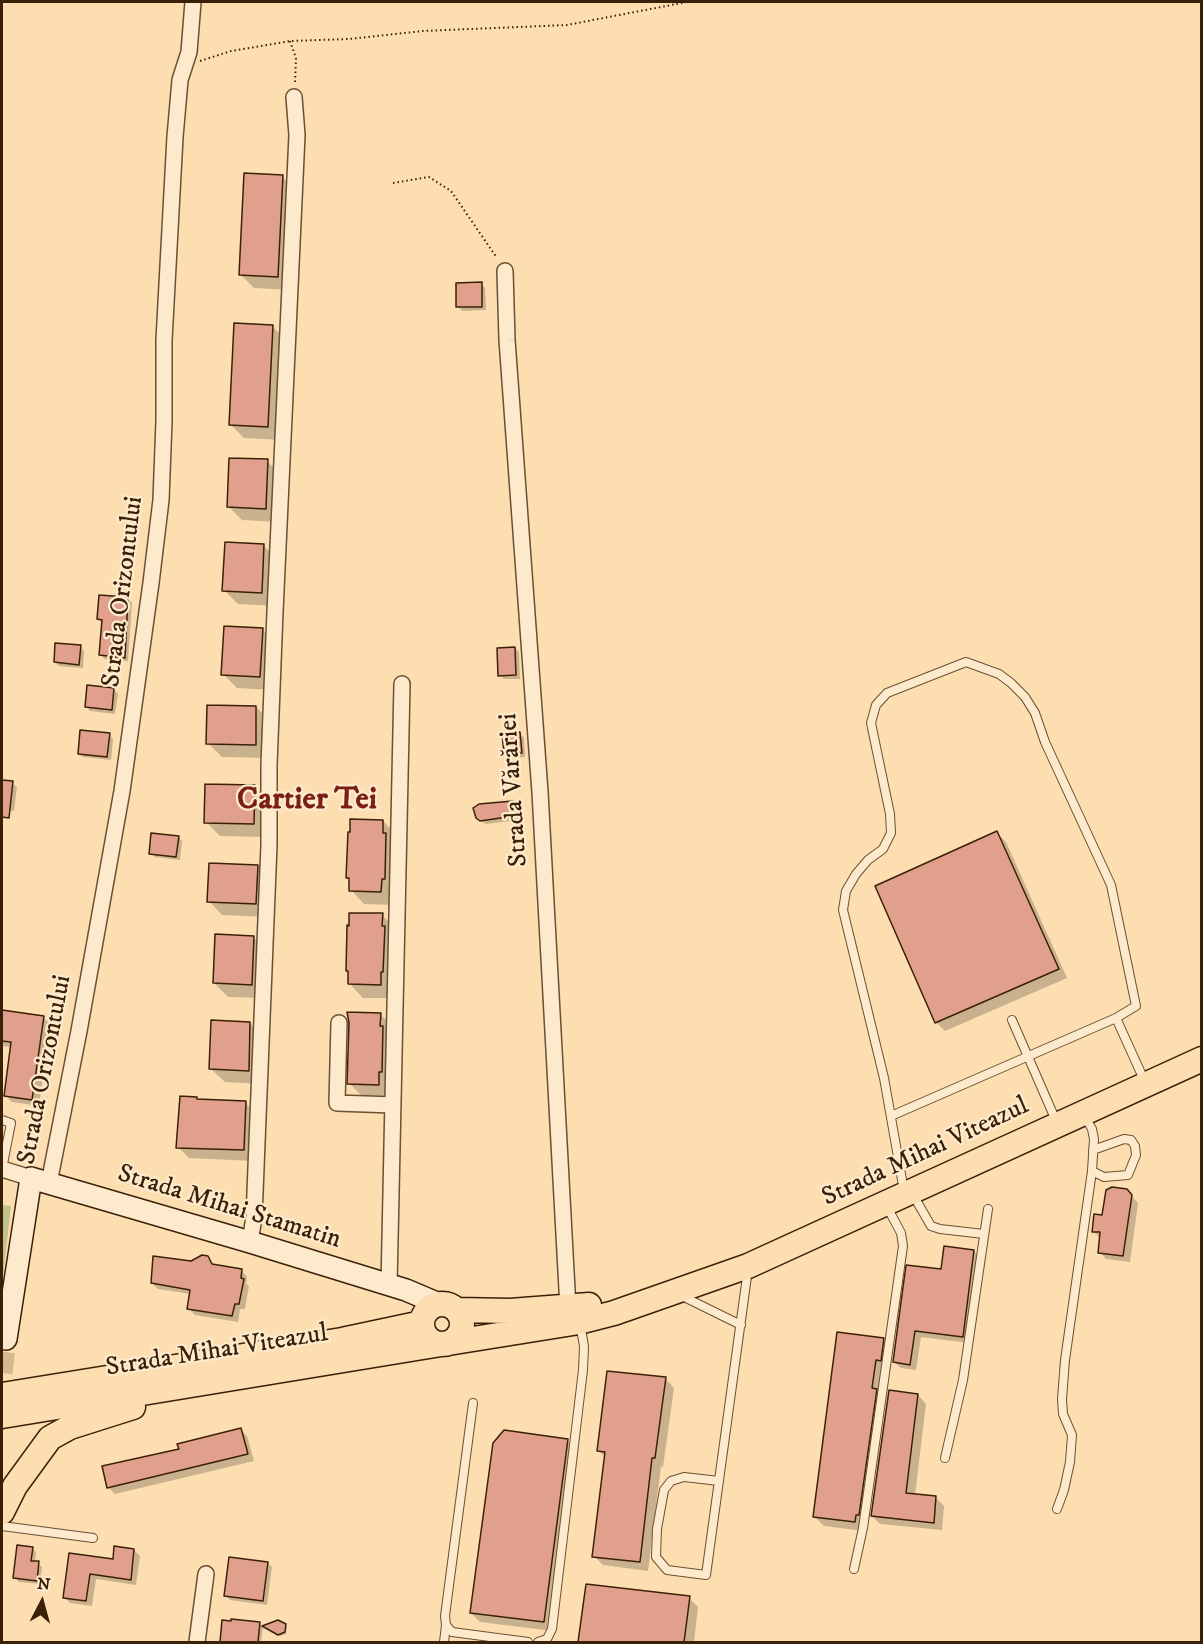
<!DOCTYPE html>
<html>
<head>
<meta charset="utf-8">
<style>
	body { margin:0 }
	#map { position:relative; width:1203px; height:1644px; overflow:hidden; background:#fcdeb1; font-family:"IM FELL DW Pica",serif }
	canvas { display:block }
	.frame { position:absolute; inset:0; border:3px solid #3b2008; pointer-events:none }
	.north { position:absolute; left:12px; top:1572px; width:60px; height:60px; -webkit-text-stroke:4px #fdeacc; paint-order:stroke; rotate:6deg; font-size:16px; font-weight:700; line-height:24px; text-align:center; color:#3b2008 }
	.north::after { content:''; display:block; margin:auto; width:21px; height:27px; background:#3b2008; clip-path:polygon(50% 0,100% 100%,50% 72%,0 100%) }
</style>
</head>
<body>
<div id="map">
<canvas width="1203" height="1644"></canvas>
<div class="frame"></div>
<div class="north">N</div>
</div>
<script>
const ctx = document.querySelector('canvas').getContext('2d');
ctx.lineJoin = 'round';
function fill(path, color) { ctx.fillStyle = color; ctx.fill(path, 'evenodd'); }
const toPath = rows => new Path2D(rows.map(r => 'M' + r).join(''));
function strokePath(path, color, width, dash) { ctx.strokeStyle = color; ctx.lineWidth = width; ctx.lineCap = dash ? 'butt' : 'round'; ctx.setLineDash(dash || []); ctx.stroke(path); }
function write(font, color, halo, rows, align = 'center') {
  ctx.font = font + ' "IM FELL DW Pica",serif'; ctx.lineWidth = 4.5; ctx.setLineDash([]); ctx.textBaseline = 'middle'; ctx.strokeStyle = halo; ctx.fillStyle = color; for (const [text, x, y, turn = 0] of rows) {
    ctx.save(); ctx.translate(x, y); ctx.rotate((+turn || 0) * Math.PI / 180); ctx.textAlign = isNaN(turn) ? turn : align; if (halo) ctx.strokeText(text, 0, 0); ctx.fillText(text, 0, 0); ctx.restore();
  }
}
const green = toPath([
	[2,1205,11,1206,2,1285]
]);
const shadow = toPath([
	[282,177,296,190,291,290,254,288,240,274],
	[481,284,485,288,486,310,462,311,458,306],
	[273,327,286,340,282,440,244,438,231,425],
	[267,461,281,475,279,522,242,520,228,506],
	[263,545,277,559,275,606,238,604,224,590],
	[128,599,132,603,128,661,105,659,101,655,102,623,98,619],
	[262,629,276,643,274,690,237,688,223,674],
	[80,647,84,651,83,668,59,666,55,662],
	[515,648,519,652,520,679,504,679,500,675],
	[114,690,118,694,115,714,90,711,86,706],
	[256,707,270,721,269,758,222,757,208,743],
	[520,734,524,738,525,757,509,758,505,754],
	[109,735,113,739,111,760,83,757,79,753],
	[2,781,12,783,17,787,14,811,2,809],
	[254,786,268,800,267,837,220,836,206,822],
	[516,805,521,810,522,817,519,820,486,824,477,818],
	[383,821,397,835,395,905,364,904,351,890,351,880,348,877],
	[997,833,1006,842,1067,978,945,1031,936,1022],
	[178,837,182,841,180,860,155,857,151,853],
	[258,867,272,881,270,917,222,915,209,901],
	[382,915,396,929,394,998,363,998,350,984,350,974,347,971],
	[253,937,267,951,265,998,228,997,214,983],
	[2,1011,43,1017,50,1024,39,1106,12,1102,5,1095,12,1047,2,1046],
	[380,1014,394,1028,392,1098,363,1097,349,1083],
	[250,1023,264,1037,262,1084,225,1082,211,1069],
	[199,1101,245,1103,256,1113,254,1161,189,1158,178,1147],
	[1126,1190,1138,1203,1130,1262,1106,1259,1100,1252,1100,1238,1093,1231],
	[974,1251,980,1258,969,1343,921,1337,916,1370,901,1368,894,1362,943,1271],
	[207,1257,214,1266,241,1270,247,1277,246,1284,249,1286,245,1309,240,1309,238,1322,195,1315,189,1309,191,1294,158,1289,152,1283,191,1262],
	[883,1339,892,1348,889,1369,884,1368,881,1395,885,1399,867,1523,865,1523,864,1531,824,1526,815,1517],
	[665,1378,674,1388,663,1467,661,1466,648,1571,603,1565,594,1556,605,1457,599,1451],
	[918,1395,926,1404,915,1495,936,1498,944,1506,942,1530,880,1524,872,1516],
	[240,1429,247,1436,254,1461,115,1494,109,1488,104,1467,181,1450],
	[567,1441,576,1450,553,1631,480,1622,471,1613],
	[32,1548,36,1552,35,1562,42,1567,40,1584,19,1582,15,1578],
	[134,1550,140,1556,136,1585,96,1579,92,1606,70,1603,65,1597,71,1554,114,1561],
	[267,1563,272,1567,267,1605,230,1600,226,1596],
	[587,1585,689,1598,698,1607,694,1642,580,1642],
	[259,1624,263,1627,261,1642,222,1641],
	[285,1625,287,1627,286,1634,280,1636,265,1627]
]);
const building = toPath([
	[244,173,283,175,278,277,239,275,244,173],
	[482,282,482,307,456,307,456,283,482,282],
	[234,323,273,325,268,427,229,425,234,323],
	[229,458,268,459,266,509,227,507,229,458],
	[225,542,264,544,262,593,222,591,225,542],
	[99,595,128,597,125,658,99,655,102,620,97,619,99,595],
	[224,626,263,628,260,677,221,675,224,626],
	[55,643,81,645,79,665,54,662,55,643],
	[515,647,516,675,498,676,497,648,515,647],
	[87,685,114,688,112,710,85,707,87,685],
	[207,705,256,706,256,745,206,744,207,705],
	[80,730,110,733,107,757,78,754,80,730],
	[520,732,522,753,504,754,502,734,520,732],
	[2,780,13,781,9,818,2,817,2,780],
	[205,784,255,785,254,824,204,823,205,784],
	[513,801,517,804,518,813,514,816,480,821,476,818,473,808,479,804,513,801],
	[350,819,383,820,383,833,386,833,385,879,382,879,381,892,349,891,349,878,346,878,348,832,350,832,350,819],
	[997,831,1059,969,935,1023,875,886,997,831],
	[151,833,179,836,176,857,149,854,151,833],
	[209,863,258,865,256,904,207,902,209,863],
	[349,913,383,913,382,926,385,926,383,972,381,972,381,985,348,984,348,971,346,971,347,925,349,926,349,913],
	[215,934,254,936,252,985,213,983,215,934],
	[2,1010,44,1016,32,1100,4,1096,11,1042,2,1041,2,1010],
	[347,1012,381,1013,380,1026,383,1026,382,1072,379,1072,379,1085,347,1084,349,1023,347,1012],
	[211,1020,250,1022,249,1071,209,1069,211,1020],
	[180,1096,197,1097,197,1099,246,1101,244,1150,176,1148,180,1096],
	[1112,1187,1127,1189,1132,1195,1123,1256,1098,1253,1100,1232,1092,1232,1094,1214,1102,1215,1106,1190,1112,1187],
	[944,1246,974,1250,963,1337,915,1331,910,1365,893,1362,906,1265,941,1269,944,1246],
	[202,1255,208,1256,212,1264,242,1269,241,1278,244,1279,239,1304,235,1304,232,1316,187,1309,190,1290,151,1283,153,1256,191,1261,202,1255],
	[837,1332,884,1338,881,1361,876,1360,872,1388,877,1389,859,1515,856,1515,855,1522,813,1517,837,1332],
	[607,1371,666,1377,655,1458,652,1458,640,1562,592,1557,605,1452,597,1451,607,1371],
	[889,1390,918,1394,906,1493,936,1496,934,1523,871,1516,889,1390],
	[241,1428,248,1454,107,1488,102,1466,179,1449,177,1444,241,1428],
	[504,1430,568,1439,544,1622,470,1613,493,1443,504,1430],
	[17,1545,33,1547,31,1561,39,1561,37,1581,13,1578,17,1545],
	[114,1546,134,1549,131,1580,90,1574,86,1601,63,1598,69,1553,113,1559,114,1546],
	[229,1557,268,1562,263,1601,224,1596,229,1557],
	[586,1584,690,1596,684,1642,578,1642,586,1584],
	[231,1619,260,1622,258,1642,220,1642,222,1620,231,1621,231,1619],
	[278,1620,286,1624,285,1632,278,1635,262,1626,278,1620]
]);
const secondaryTunnel = toPath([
	[2,1373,6,1339]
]);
const path = toPath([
	[290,41,296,58,295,83],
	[200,61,231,51,290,41,349,39,423,31,567,25,687,2],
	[393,183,429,177,451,191,497,258]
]);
const lane = toPath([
	[1116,1018,1145,1082],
	[1012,1020,1057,1123],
	[891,1116,1116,1018,1136,1006,1111,885,1045,742,1035,713,1025,697,1011,683,999,674,966,662,887,693,876,705,871,723,890,814,891,833,883,849,868,860,856,874,846,891,843,910,884,1078,904,1191],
	[2,1120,11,1123,2,1169],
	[1092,1171,1104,1177,1128,1175,1136,1155,1135,1146,1131,1140,1124,1139,1093,1150],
	[912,1193,931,1226,940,1229,984,1234],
	[680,1295,741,1325],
	[473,1403,445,1616,446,1625,452,1632,528,1642],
	[945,1458,963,1380,988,1209],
	[719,1481,684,1477,671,1481,664,1490,657,1529,656,1557,667,1570,706,1575,748,1269],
	[1057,1509,1064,1490,1070,1462,1072,1435,1063,1414,1062,1399,1065,1360,1092,1171,1094,1139,1092,1129,1085,1117],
	[2,1526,93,1538],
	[854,1569,863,1528,903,1246,901,1233,886,1205],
	[444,1642,446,1625],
	[538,1642,547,1639,552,1629,583,1370,584,1346,580,1324]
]);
const street = toPath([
	[505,271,507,340,540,792,568,1308],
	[339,1023,337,1103,393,1105],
	[2,1169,31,1178],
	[49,1183,79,1031,122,791,151,583,161,500,164,421,164,340,175,137,180,80,189,52,193,2],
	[250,1242,254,1217,269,845,269,765,275,612,297,135,294,97],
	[389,1285,402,684],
	[197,1642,206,1574]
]);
const secondary = toPath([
	[6,1339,31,1178,250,1242,406,1290,439,1304]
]);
const primary = toPath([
	'422 1324a20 20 0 1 1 40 0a20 20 0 1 1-40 0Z',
	[457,1310,510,1311,589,1305],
	[448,1343,579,1322,614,1313,748,1266,1202,1059],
	[2,1395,342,1340,422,1323],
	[2,1416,441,1344],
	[2,1512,15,1486,50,1438,70,1427,133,1407]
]);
const streetNames = [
	["Strada Orizontului",124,592,-83],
	["Strada Vărăriei",515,790,-94],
	["Strada Orizontului",46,1070,-79],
	["Strada Mihai Viteazul",926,1153,-25],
	["Strada Mihai Stamatin",229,1208,17],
	["Strada Mihai Viteazul",217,1352,-9]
];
const districtNames = [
	["Cartier Tei",307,801]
];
fill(green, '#c1c18a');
fill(shadow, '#0003');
fill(building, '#e1a08c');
strokePath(building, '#3b2008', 1.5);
strokePath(secondaryTunnel, '#d5b88f', 21, [21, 10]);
strokePath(lane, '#6b5032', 10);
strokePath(street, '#6b5032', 18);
strokePath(secondary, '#3b2008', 24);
strokePath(primary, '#3b2008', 27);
strokePath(path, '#3b2008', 2, [1.5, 3]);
strokePath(lane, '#fdeacc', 8);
strokePath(street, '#fdeacc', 15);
strokePath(secondary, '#fdeacc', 21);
strokePath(primary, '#fcdeb1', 24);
write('26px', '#3b2008', '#fdeacc', streetNames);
write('bold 32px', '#7a1f14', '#fdeacc', districtNames);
</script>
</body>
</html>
